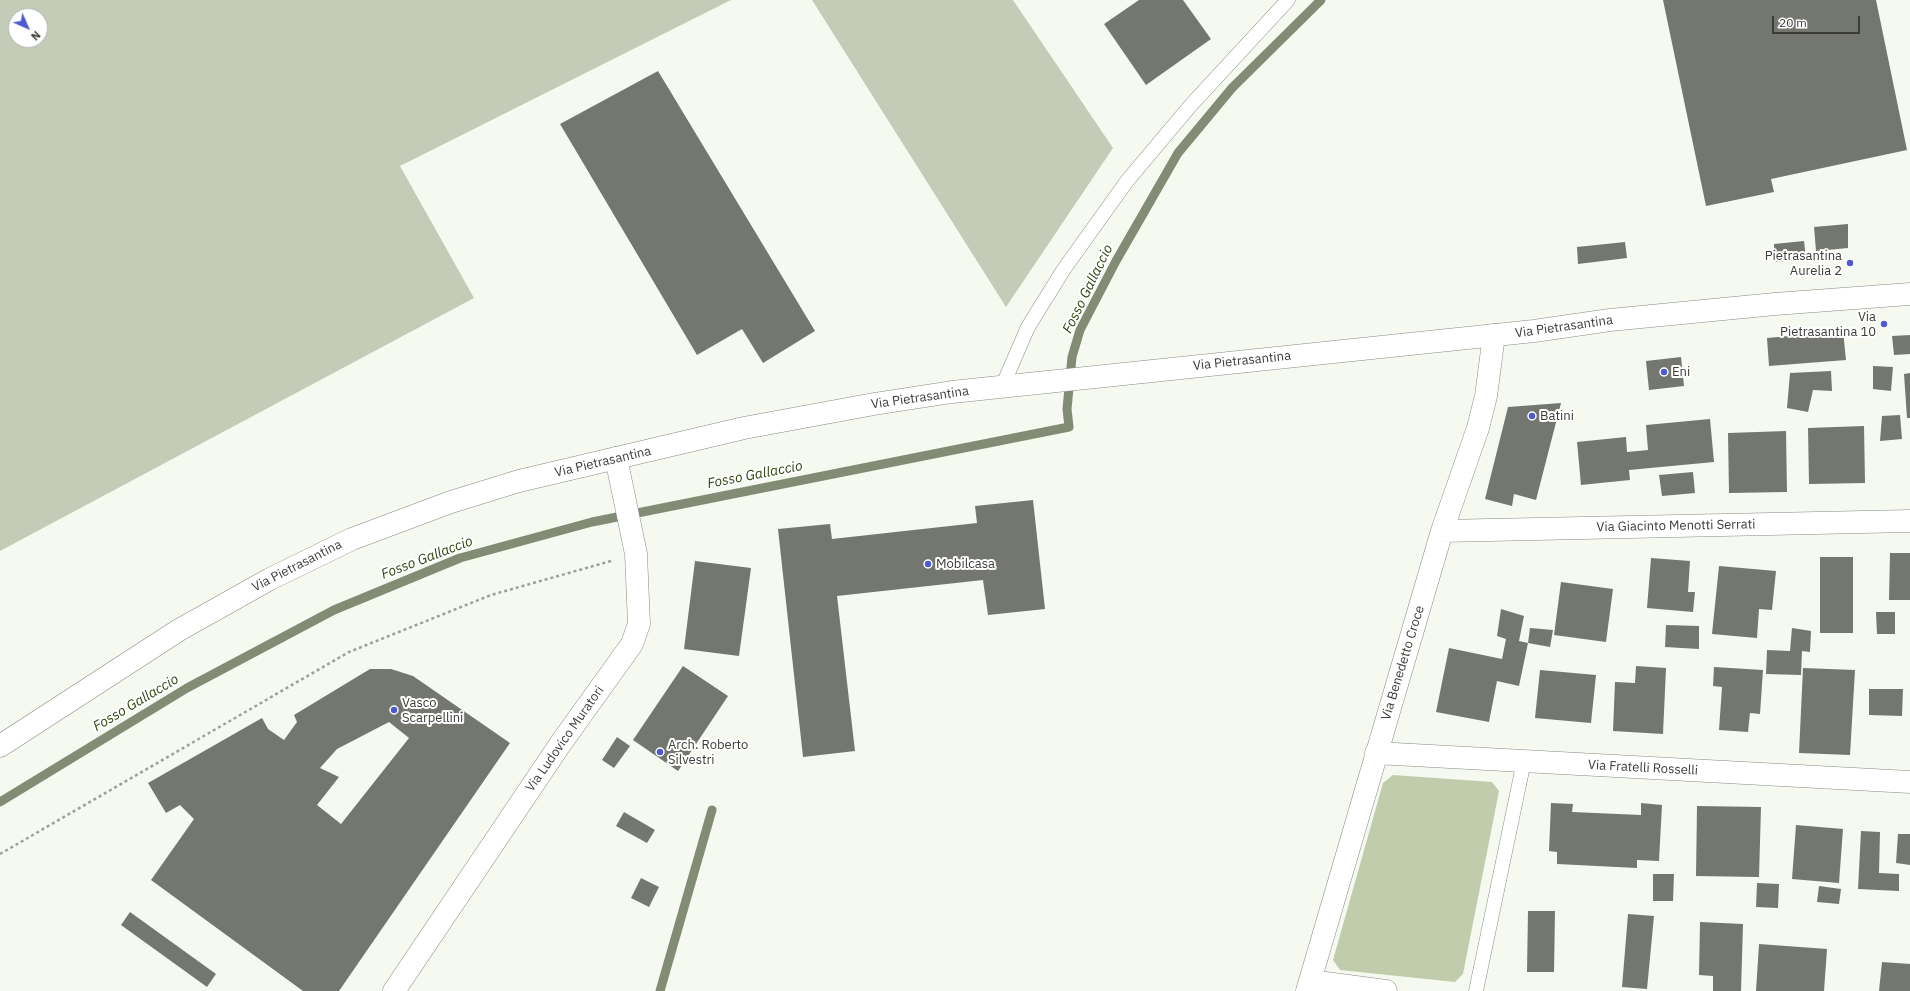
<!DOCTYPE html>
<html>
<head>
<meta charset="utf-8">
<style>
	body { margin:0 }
	#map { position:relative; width:1910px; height:991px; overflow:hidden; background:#f5f9ef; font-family:"IBM Plex Sans",sans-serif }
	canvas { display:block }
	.north { position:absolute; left:8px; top:8px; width:40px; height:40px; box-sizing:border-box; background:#fff; border:1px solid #b1b1af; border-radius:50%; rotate:135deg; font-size:11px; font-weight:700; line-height:16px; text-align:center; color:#3b3c38 }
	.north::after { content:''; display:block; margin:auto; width:14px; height:18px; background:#4f5ad0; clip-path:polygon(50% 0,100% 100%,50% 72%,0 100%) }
	.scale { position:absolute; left:1772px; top:16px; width:88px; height:18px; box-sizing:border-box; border:2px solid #3b3c38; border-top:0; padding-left:5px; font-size:12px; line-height:14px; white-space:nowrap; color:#3b3c38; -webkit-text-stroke:3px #fff; paint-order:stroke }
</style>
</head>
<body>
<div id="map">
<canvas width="1910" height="991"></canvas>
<div class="north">N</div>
<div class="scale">20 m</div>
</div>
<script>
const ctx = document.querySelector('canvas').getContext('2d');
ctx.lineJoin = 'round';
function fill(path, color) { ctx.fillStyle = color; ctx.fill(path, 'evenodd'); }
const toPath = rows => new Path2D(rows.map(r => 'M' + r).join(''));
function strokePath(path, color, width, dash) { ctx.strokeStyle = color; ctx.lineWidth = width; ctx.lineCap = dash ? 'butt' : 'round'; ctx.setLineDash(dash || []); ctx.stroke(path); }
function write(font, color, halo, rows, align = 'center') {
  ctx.font = font + ' "IBM Plex Sans",sans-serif'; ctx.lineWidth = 4; ctx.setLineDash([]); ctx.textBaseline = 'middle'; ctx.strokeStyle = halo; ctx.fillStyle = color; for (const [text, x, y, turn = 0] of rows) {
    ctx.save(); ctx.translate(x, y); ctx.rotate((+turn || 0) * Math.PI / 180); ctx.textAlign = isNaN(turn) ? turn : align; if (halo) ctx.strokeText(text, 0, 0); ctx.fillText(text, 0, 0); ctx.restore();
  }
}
const green = toPath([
	[0,0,731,0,400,166,474,298,0,551],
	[16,16,40,16,40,40,16,40],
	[812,0,1013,0,1113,148,1006,307]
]);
const forest = toPath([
	[1393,775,1492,782,1499,791,1463,974,1455,982,1340,970,1333,960,1383,783]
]);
const stream = toPath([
	[0,802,187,688,334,610,460,558,592,522,1069,427,1067,409,1072,357,1080,330,1116,261,1178,153,1232,88,1321,0],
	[660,991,712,810]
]);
const building = toPath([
	[1139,0,1183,0,1211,39,1146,85,1104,24],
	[1663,0,1876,0,1907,150,1771,179,1774,192,1706,206],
	[658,71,815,331,763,363,742,329,697,355,560,124],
	[1848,224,1848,248,1816,251,1814,227],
	[1804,241,1806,259,1775,262,1774,244],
	[1625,242,1627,258,1578,264,1577,247],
	[1843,331,1846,360,1769,366,1767,338],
	[1910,335,1910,354,1894,355,1892,336],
	[1681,357,1684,386,1649,390,1646,361],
	[1873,366,1893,367,1891,391,1873,389],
	[1831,371,1832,391,1813,390,1808,412,1787,408,1790,373],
	[1910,373,1910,418,1907,418,1904,374],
	[1561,403,1536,500,1514,494,1512,506,1485,499,1508,407],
	[1900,415,1902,439,1880,441,1882,416],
	[1710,419,1714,462,1629,470,1630,480,1581,485,1577,442,1626,437,1627,452,1648,450,1646,425],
	[1864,426,1865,483,1809,484,1808,428],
	[1786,431,1787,492,1729,493,1728,433],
	[1693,472,1695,493,1662,496,1659,475],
	[1033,500,1045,609,988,615,983,580,837,596,855,751,803,757,778,529,830,524,832,539,977,523,975,506],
	[1890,553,1910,553,1910,600,1889,600],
	[1820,557,1853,557,1853,633,1820,633],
	[1651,558,1690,561,1688,592,1695,592,1693,612,1647,608],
	[695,561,751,568,739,656,684,649],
	[1719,566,1776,571,1772,610,1759,609,1757,638,1712,634],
	[1561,582,1613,589,1606,642,1554,635],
	[1501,609,1524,616,1519,641,1528,643,1519,686,1497,681,1489,722,1436,712,1449,648,1502,659,1506,639,1497,636],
	[1876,612,1895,612,1895,634,1877,634],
	[1666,625,1699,626,1699,649,1665,647],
	[1530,628,1553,630,1550,647,1528,643],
	[1792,628,1811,631,1810,652,1802,651,1801,675,1766,674,1767,650,1790,651],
	[683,666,728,696,678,771,633,740],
	[1636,666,1666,668,1663,734,1613,731,1615,682,1635,683],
	[1714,667,1763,670,1760,714,1750,713,1748,732,1719,730,1722,687,1713,686],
	[1803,668,1855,670,1850,755,1799,753],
	[370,669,391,669,413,676,510,743,339,991,303,991,151,880,194,819,180,805,166,813,148,783,262,718,268,729,284,740,297,722,294,715],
	[389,722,409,738,341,824,317,805,339,777,320,768,337,749],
	[1540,670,1596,675,1591,723,1535,718],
	[1869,689,1903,689,1902,716,1869,715],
	[617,737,630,746,614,768,602,760],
	[1551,803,1573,804,1572,812,1641,815,1641,803,1662,805,1659,861,1637,860,1637,868,1557,864,1557,852,1549,851],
	[1697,806,1761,807,1759,877,1696,876],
	[624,812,655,830,647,843,616,826],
	[1796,825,1843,829,1839,883,1792,879],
	[1861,831,1880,832,1879,873,1899,874,1899,891,1858,889],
	[1898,834,1910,834,1910,865,1896,863],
	[1653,874,1674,874,1673,901,1653,901],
	[641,878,659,887,649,907,631,898],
	[1757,883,1779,884,1778,908,1756,907],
	[1819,886,1841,889,1839,904,1817,902],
	[1528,911,1555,911,1554,972,1527,972],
	[130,912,216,974,207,987,121,925],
	[1628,914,1654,916,1647,989,1622,987],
	[1700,922,1743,924,1741,991,1713,991,1713,976,1699,975],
	[1759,944,1827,949,1824,991,1756,991],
	[1882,962,1910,964,1910,991,1879,991]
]);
const path = toPath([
	[0,854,349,652,491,595,611,561]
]);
const service = toPath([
	[1002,387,1028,327,1064,269,1127,181,1191,105,1288,0],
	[1476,991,1524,761]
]);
const minor = toPath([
	[1442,531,1910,521],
	[1376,753,1910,782],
	[1310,981,1386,991],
	[394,991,561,743,632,644,639,624,636,554,616,458],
	[1307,991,1442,531,1478,428,1486,396,1494,335]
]);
const tertiary = toPath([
	[0,746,179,630,270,579,352,539,451,502,519,481,744,428,874,404,952,392,1534,331,1610,320,1775,304,1910,294]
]);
const markers = [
	[1850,263,4,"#4f5ad0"],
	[1884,324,4,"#4f5ad0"],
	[1664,372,4,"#4f5ad0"],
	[1532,416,4,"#4f5ad0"],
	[928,564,4,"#4f5ad0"],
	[394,710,4,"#4f5ad0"],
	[660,752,4,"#4f5ad0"]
];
const poiNames = [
	["Pietrasantina",1842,256,"right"],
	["Aurelia 2",1842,271,"right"],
	["Via",1876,317,"right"],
	["Pietrasantina 10",1876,332,"right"],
	["Eni",1672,372],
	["Batini",1540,416],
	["Mobilcasa",936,564],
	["Vasco",402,703],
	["Scarpellini",402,718],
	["Arch. Roberto",668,745],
	["Silvestri",668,760]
];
const streetNames = [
	["Via Pietrasantina",1564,327,-8],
	["Via Pietrasantina",1242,361,-6],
	["Via Pietrasantina",920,398,-8],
	["Via Pietrasantina",603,462,-13],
	["Via Giacinto Menotti Serrati",1676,526,-1],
	["Via Pietrasantina",297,566,-27],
	["Via Benedetto Croce",1403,663,-73],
	["Via Ludovico Muratori",565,739,-55],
	["Via Fratelli Rosselli",1643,768,3]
];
const waterNames = [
	["Fosso Gallaccio",1088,289,-64],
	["Fosso Gallaccio",755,475,-11],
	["Fosso Gallaccio",427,558,-21],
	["Fosso Gallaccio",136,703,-31]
];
fill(green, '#c4ccb7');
fill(forest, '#c0ccab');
strokePath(stream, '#828c74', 9);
fill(building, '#74776f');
strokePath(service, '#888b83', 15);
strokePath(minor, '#888b83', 23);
strokePath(tertiary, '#888b83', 23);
strokePath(path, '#9da099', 2.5, [3, 3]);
strokePath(service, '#fff', 14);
strokePath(minor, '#fff', 22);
strokePath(tertiary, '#fff', 22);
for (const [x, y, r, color] of markers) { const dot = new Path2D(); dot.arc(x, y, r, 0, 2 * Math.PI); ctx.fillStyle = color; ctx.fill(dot); strokePath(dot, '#fff', 1.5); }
write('13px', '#3b3c38', '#fff', poiNames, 'left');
write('13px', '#3b3c38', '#fff', streetNames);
write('italic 14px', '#32420d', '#fff', waterNames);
</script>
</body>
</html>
